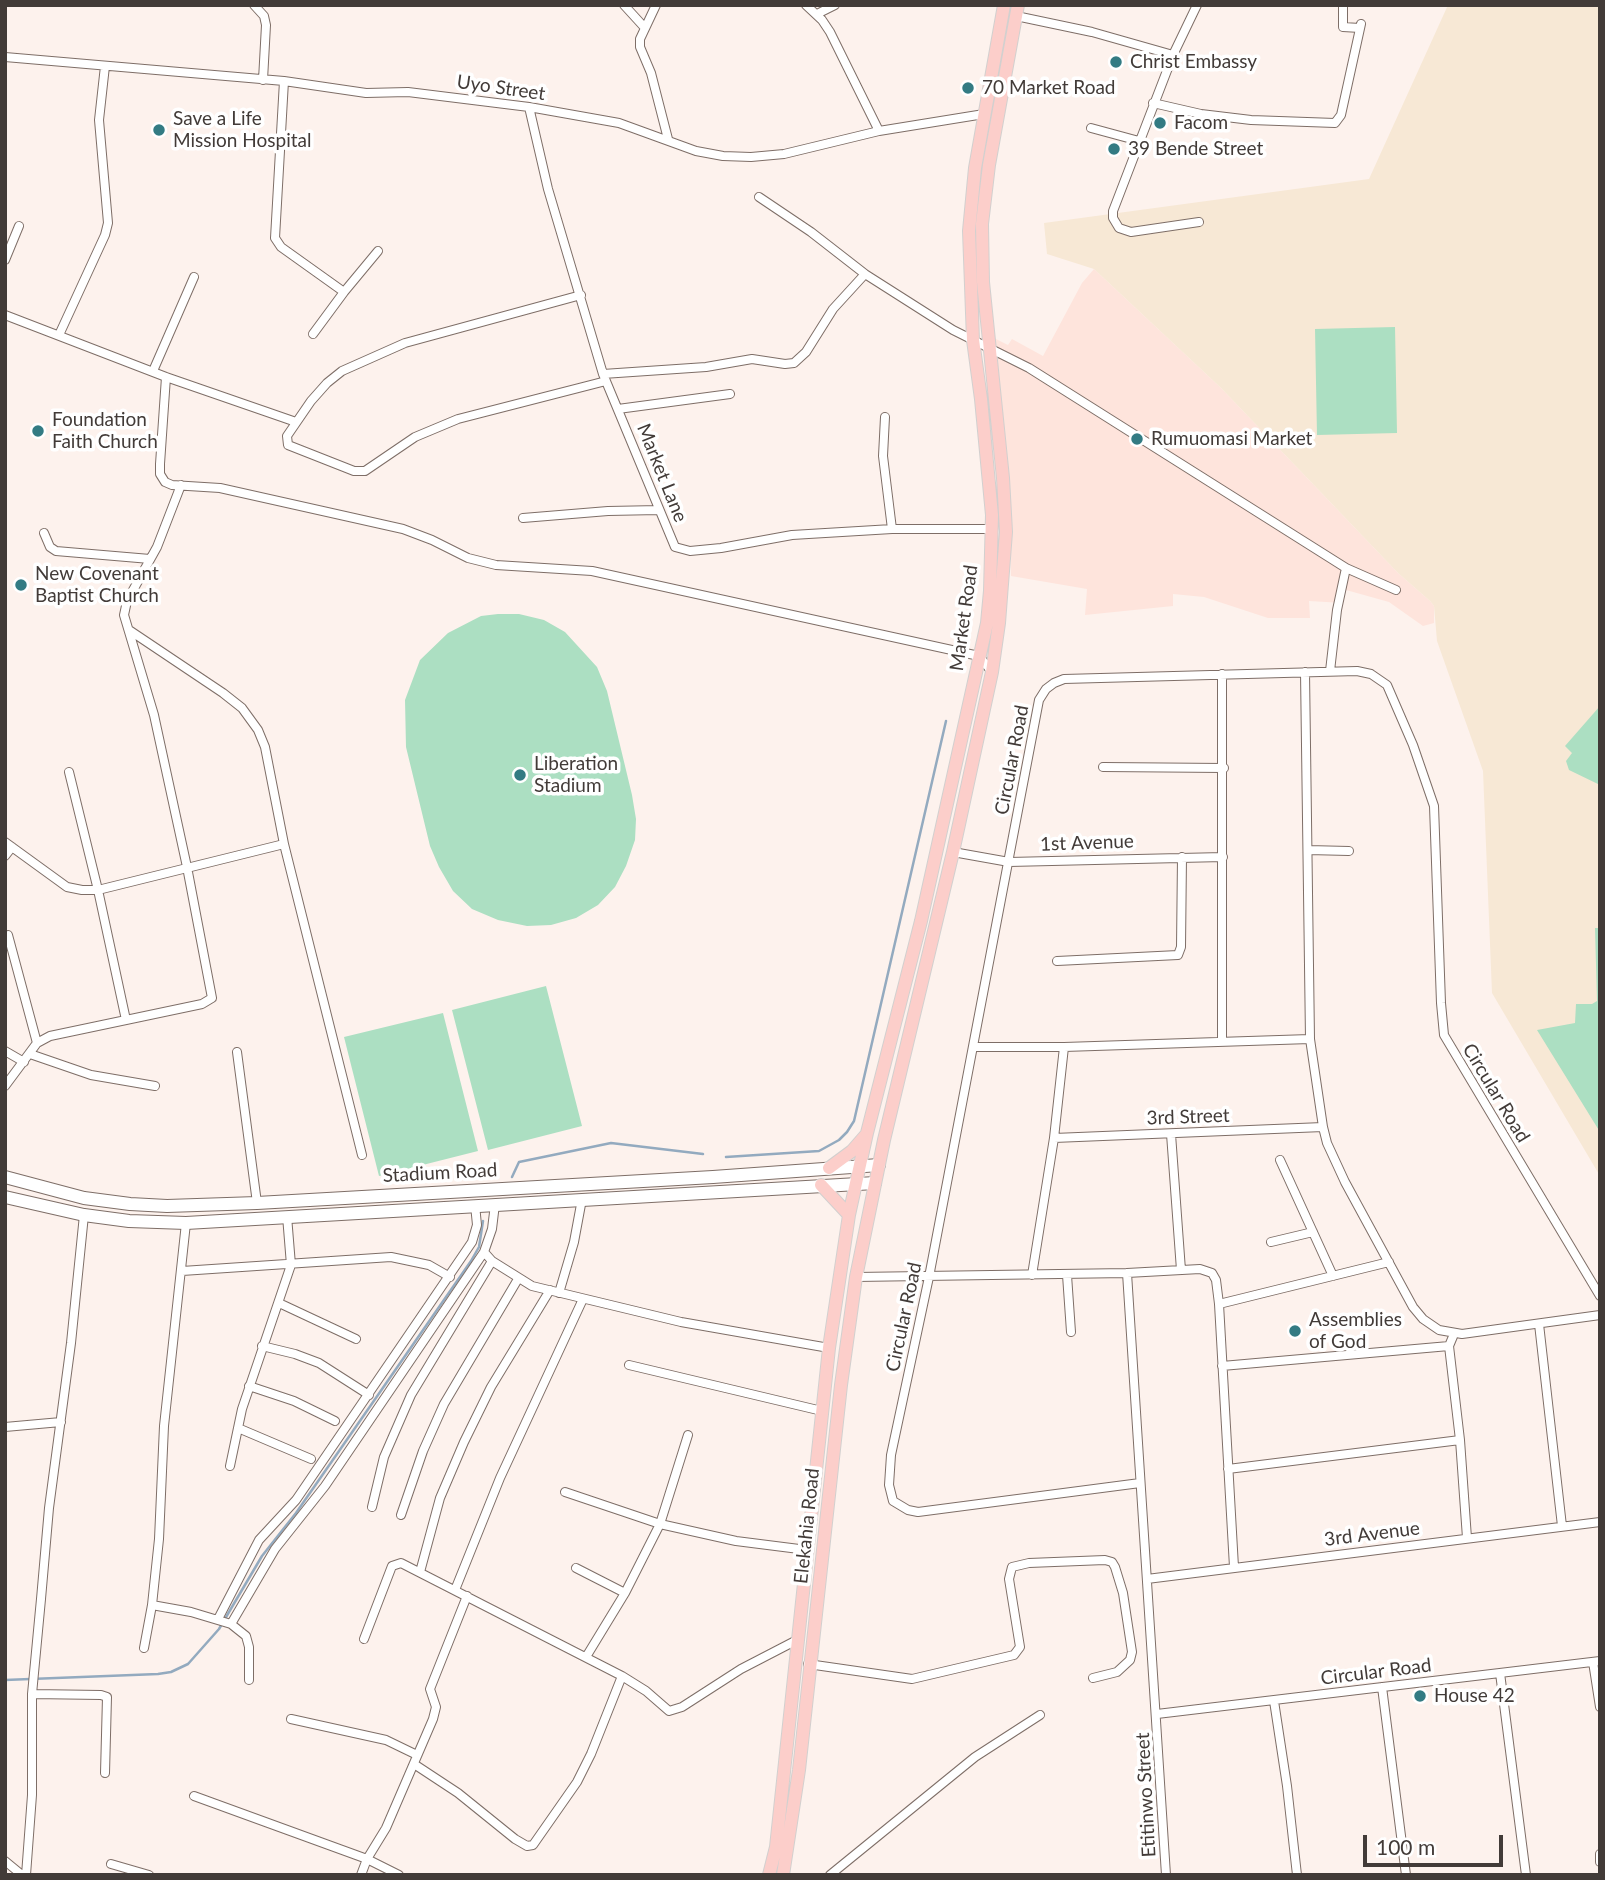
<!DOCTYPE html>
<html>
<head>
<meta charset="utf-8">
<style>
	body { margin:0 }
	#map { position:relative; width:1605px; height:1880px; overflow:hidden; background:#fdf2ed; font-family:Lato,sans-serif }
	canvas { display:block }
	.frame { position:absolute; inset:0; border:7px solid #423b38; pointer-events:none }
	.scale { position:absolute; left:1363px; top:1835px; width:140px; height:32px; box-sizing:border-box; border:4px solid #423b38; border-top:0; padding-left:9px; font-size:21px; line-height:24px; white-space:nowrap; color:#423b38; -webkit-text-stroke:5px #fff; paint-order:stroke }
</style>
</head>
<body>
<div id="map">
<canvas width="1605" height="1880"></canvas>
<div class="frame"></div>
<div class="scale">100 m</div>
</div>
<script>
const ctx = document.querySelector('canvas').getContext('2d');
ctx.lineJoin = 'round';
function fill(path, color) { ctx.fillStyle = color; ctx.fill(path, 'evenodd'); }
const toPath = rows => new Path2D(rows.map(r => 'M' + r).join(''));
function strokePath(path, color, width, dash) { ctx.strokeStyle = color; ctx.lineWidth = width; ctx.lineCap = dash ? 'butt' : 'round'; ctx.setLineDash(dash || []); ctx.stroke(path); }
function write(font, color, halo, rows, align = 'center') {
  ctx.font = font + ' Lato,sans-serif'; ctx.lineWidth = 7; ctx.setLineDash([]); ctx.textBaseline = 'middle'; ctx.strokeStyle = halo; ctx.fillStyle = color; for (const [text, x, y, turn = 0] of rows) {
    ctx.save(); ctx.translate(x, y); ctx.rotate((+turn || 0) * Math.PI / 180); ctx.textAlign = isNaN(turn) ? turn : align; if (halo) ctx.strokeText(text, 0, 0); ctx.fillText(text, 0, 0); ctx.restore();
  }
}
const commercial = toPath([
	[1094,269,1221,388,1398,573,1430,601,1434,606,1434,623,1423,626,1389,602,1346,590,1343,603,1309,601,1310,618,1268,618,1204,597,1173,594,1173,606,1085,615,1087,589,1011,576,1008,477,994,338,1008,345,1012,339,1043,356,1082,283]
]);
const industrial = toPath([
	[1448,5,1600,5,1600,1176,1492,993,1483,771,1437,641,1434,606,1430,601,1398,573,1221,388,1094,269,1047,254,1044,223,1369,179]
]);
const green = toPath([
	[1395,327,1397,433,1317,435,1315,329],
	[498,614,519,614,544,620,565,632,597,667,607,691,632,795,636,819,635,840,626,866,615,887,598,905,576,918,551,925,527,926,498,920,472,909,453,891,439,867,430,846,406,747,405,700,420,660,448,633,481,616],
	[1600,706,1600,785,1569,770,1566,761,1572,753,1565,746],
	[1595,928,1600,928,1600,1132,1537,1030,1575,1023,1576,1004,1592,1004,1597,1001],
	[546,986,582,1126,488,1150,452,1010],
	[443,1013,478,1151,379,1176,344,1037]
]);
const stream = toPath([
	[726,1157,819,1151,839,1140,847,1132,854,1121,946,721],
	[512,1177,519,1162,611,1143,703,1154],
	[5,1680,158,1674,171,1672,188,1664,219,1629,262,1556,296,1513,471,1261,479,1247,483,1221]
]);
const street = toPath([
	[254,5,264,16,266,25,263,80],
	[624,5,645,28],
	[656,5,640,39,640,47,651,73,668,139],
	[806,5,822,20,830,32,879,131],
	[1197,5,1173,55,1113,211,1113,218,1119,228,1131,232,1199,222],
	[1343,5,1343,27,1360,28],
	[817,14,835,5],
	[1016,16,1092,32,1173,55],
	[5,57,284,81,366,93,408,92,529,107,619,123,696,151,723,156,751,157,784,154,879,131,984,114],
	[284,81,275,238,281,247,344,292],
	[1153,103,1201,114,1251,120,1335,123,1341,115,1361,24],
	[529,107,548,189,603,374,675,547,690,551,721,548,792,535,892,529,992,529],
	[1091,128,1139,141],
	[759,197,811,232,865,274,953,330,1029,368,1346,568,1396,590],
	[5,260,19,226],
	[581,295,405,343,342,371,327,383,311,401,287,436,288,445,354,471,365,471,415,437,458,419,606,381],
	[5,315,166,377,296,422],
	[313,334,344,292,378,251],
	[59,335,105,235,108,223,99,120,105,66],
	[153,371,194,277],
	[603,374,706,367,752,359,785,364,794,363,806,352,833,309,865,274],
	[166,377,160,464,160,474,165,482,172,485,220,488,403,529,432,540,468,558,496,565,592,571,979,656,992,672],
	[618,409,730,394],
	[885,417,883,456,892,529],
	[523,518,608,511,659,510],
	[44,533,50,547,56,551,150,559],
	[129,630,223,693,242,708,258,730,265,747,284,844,362,1155],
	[1330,671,1337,610,1346,568],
	[1305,672,1310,1039,1323,1127,1327,1143,1345,1182,1413,1307,1423,1319,1439,1330,1462,1334,1600,1315],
	[1222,674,1222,1041],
	[1103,767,1224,768],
	[69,772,98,890,126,1020],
	[5,842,67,887,82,890,98,890,284,844],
	[1308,850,1349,851],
	[953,852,1009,862,1223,857],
	[5,856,12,847],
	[8,935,37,1043],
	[1057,961,1178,955,1181,947,1182,857],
	[974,1047,1064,1047,1310,1039],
	[5,1051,24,1062],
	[237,1052,257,1203],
	[30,1054,91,1075,155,1086],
	[5,1086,37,1043,50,1036,202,1004,212,998,187,867,154,715,124,615,127,601,157,547,181,485],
	[1171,1134,1181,1270],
	[1054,1138,1323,1127],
	[1280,1160,1333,1276],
	[1271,1242,1313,1232],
	[484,1252,492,1261,532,1286,681,1322,829,1348],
	[182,1271,391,1257,429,1265,450,1277],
	[1127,1273,1166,1875],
	[1032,1275,1054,1138,1064,1047],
	[1067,1275,1071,1332],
	[856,1277,1127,1273,1200,1269,1212,1273,1216,1280,1219,1304,1234,1567],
	[559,1293,574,1242,582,1199],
	[279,1303,356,1339],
	[1219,1304,1389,1262],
	[1539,1324,1562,1526],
	[1454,1334,1449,1346,1460,1440,1467,1538],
	[262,1346,295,1354,319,1363,369,1395],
	[629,1365,822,1411],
	[1222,1366,1449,1346],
	[249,1386,294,1401,335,1421],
	[5,1427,61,1422],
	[238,1428,311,1459],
	[230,1466,242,1409,291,1265,287,1216],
	[1228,1469,1460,1440],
	[1140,1483,918,1512,908,1510,893,1501,889,1485,891,1455,929,1277,1039,700,1046,689,1054,683,1064,679,1357,671,1371,674,1387,685,1413,745,1434,806,1441,1003,1444,1035,1600,1296],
	[565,1492,660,1524,736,1541,807,1550],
	[372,1507,384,1457,411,1395,492,1261],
	[401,1515,423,1451,444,1404,518,1279],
	[576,1568,625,1593],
	[420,1572,440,1498,464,1442,491,1387,550,1290],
	[1147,1579,1600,1522],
	[455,1590,500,1478,583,1299],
	[152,1605,191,1612,231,1624,246,1636,249,1647,249,1680],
	[218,1619,259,1540,296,1500,472,1242,477,1225,475,1205],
	[231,1624,275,1549,325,1486,484,1252,492,1229,495,1204],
	[364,1639,392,1566,401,1563,622,1676,646,1691,669,1711,682,1707,741,1669,797,1640],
	[144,1648,152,1605,159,1539,164,1426,186,1223],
	[586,1657,625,1593,660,1524,688,1435],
	[1593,1662,1600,1707],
	[808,1664,912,1679,1014,1655,1020,1647,1009,1579,1012,1567,1029,1563,1105,1560,1112,1562,1115,1567,1123,1593,1132,1652,1130,1660,1117,1672,1093,1678],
	[1500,1673,1526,1875],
	[1382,1687,1406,1875],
	[32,1694,101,1695,107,1697,105,1773],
	[1274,1701,1287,1786,1297,1875],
	[1157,1714,1600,1661],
	[291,1719,386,1740,417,1755],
	[414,1764,458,1793,515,1839,527,1846,533,1845,577,1782,591,1754,622,1676],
	[194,1796,367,1859,399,1875],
	[1600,1854,1600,1862],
	[5,1861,22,1875],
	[111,1864,149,1875],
	[26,1875,32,1795,32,1694,41,1599,49,1508,71,1343,84,1215],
	[361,1875,367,1859,386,1828,433,1719,436,1707,430,1689,467,1596],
	[830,1875,975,1757,1040,1715]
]);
const secondary = toPath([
	[5,1177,84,1198,130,1204,167,1206,257,1203,713,1177,879,1165],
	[5,1197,84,1215,129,1221,186,1223,875,1183]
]);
const primary = toPath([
	[829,1168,852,1151,865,1136],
	[821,1185,849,1215],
	[769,1875,776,1847,829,1348,849,1215,867,1133,921,921,987,623,990,591,992,515,981,399,973,340,969,231,975,168,1004,5],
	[783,1875,799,1770,841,1385,856,1277,884,1140,953,852,992,672,999,623,1006,532,1003,478,983,282,982,224,989,165,1018,5]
]);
const markers = [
	[1116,62,7,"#337b83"],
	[968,88,7,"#337b83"],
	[1160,123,7,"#337b83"],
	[159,130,7,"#337b83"],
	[1114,149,7,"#337b83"],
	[38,431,7,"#337b83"],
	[1137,439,7,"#337b83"],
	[21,585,7,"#337b83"],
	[520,775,7,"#337b83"],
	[1295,1331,7,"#337b83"],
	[1420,1696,7,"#337b83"]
];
const poiNames = [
	["Christ Embassy",1130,62],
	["70 Market Road",982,88],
	["Save a Life",173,119],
	["Mission Hospital",173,141],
	["Facom",1174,123],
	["39 Bende Street",1128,149],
	["Foundation",52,420],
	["Faith Church",52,442],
	["Rumuomasi Market",1151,439],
	["New Covenant",35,574],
	["Baptist Church",35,596],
	["Liberation",534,764],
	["Stadium",534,786],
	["Assemblies",1309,1320],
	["of God",1309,1342],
	["House 42",1434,1696]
];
const streetNames = [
	["Uyo Street",501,88,8],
	["Market Lane",662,473,68],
	["Market Road",964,618,-82],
	["Circular Road",1012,760,-79],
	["1st Avenue",1087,843,-2],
	["Circular Road",1496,1093,59],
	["3rd Street",1188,1117,-2],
	["Stadium Road",440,1173,-3],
	["Circular Road",904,1317,-78],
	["Elekahia Road",807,1526,-84],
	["3rd Avenue",1372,1534,-7],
	["Circular Road",1376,1672,-7],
	["Etitinwo Street",1146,1795,-93]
];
fill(commercial, '#fee4dc');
fill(industrial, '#f7e8d5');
fill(green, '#acdfc2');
strokePath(stream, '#93aabf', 2.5);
strokePath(street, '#7e6e67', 10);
strokePath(secondary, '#7e6e67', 14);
strokePath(primary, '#d2d0cf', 14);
strokePath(street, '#fff', 8);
strokePath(secondary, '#fff', 12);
strokePath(primary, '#fcceca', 12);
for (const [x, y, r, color] of markers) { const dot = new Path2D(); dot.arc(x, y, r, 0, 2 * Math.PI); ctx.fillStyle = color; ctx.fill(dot); strokePath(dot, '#fff', 2.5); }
write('19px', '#423b38', '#fff', poiNames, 'left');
write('19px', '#423b38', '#fff', streetNames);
</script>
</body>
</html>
